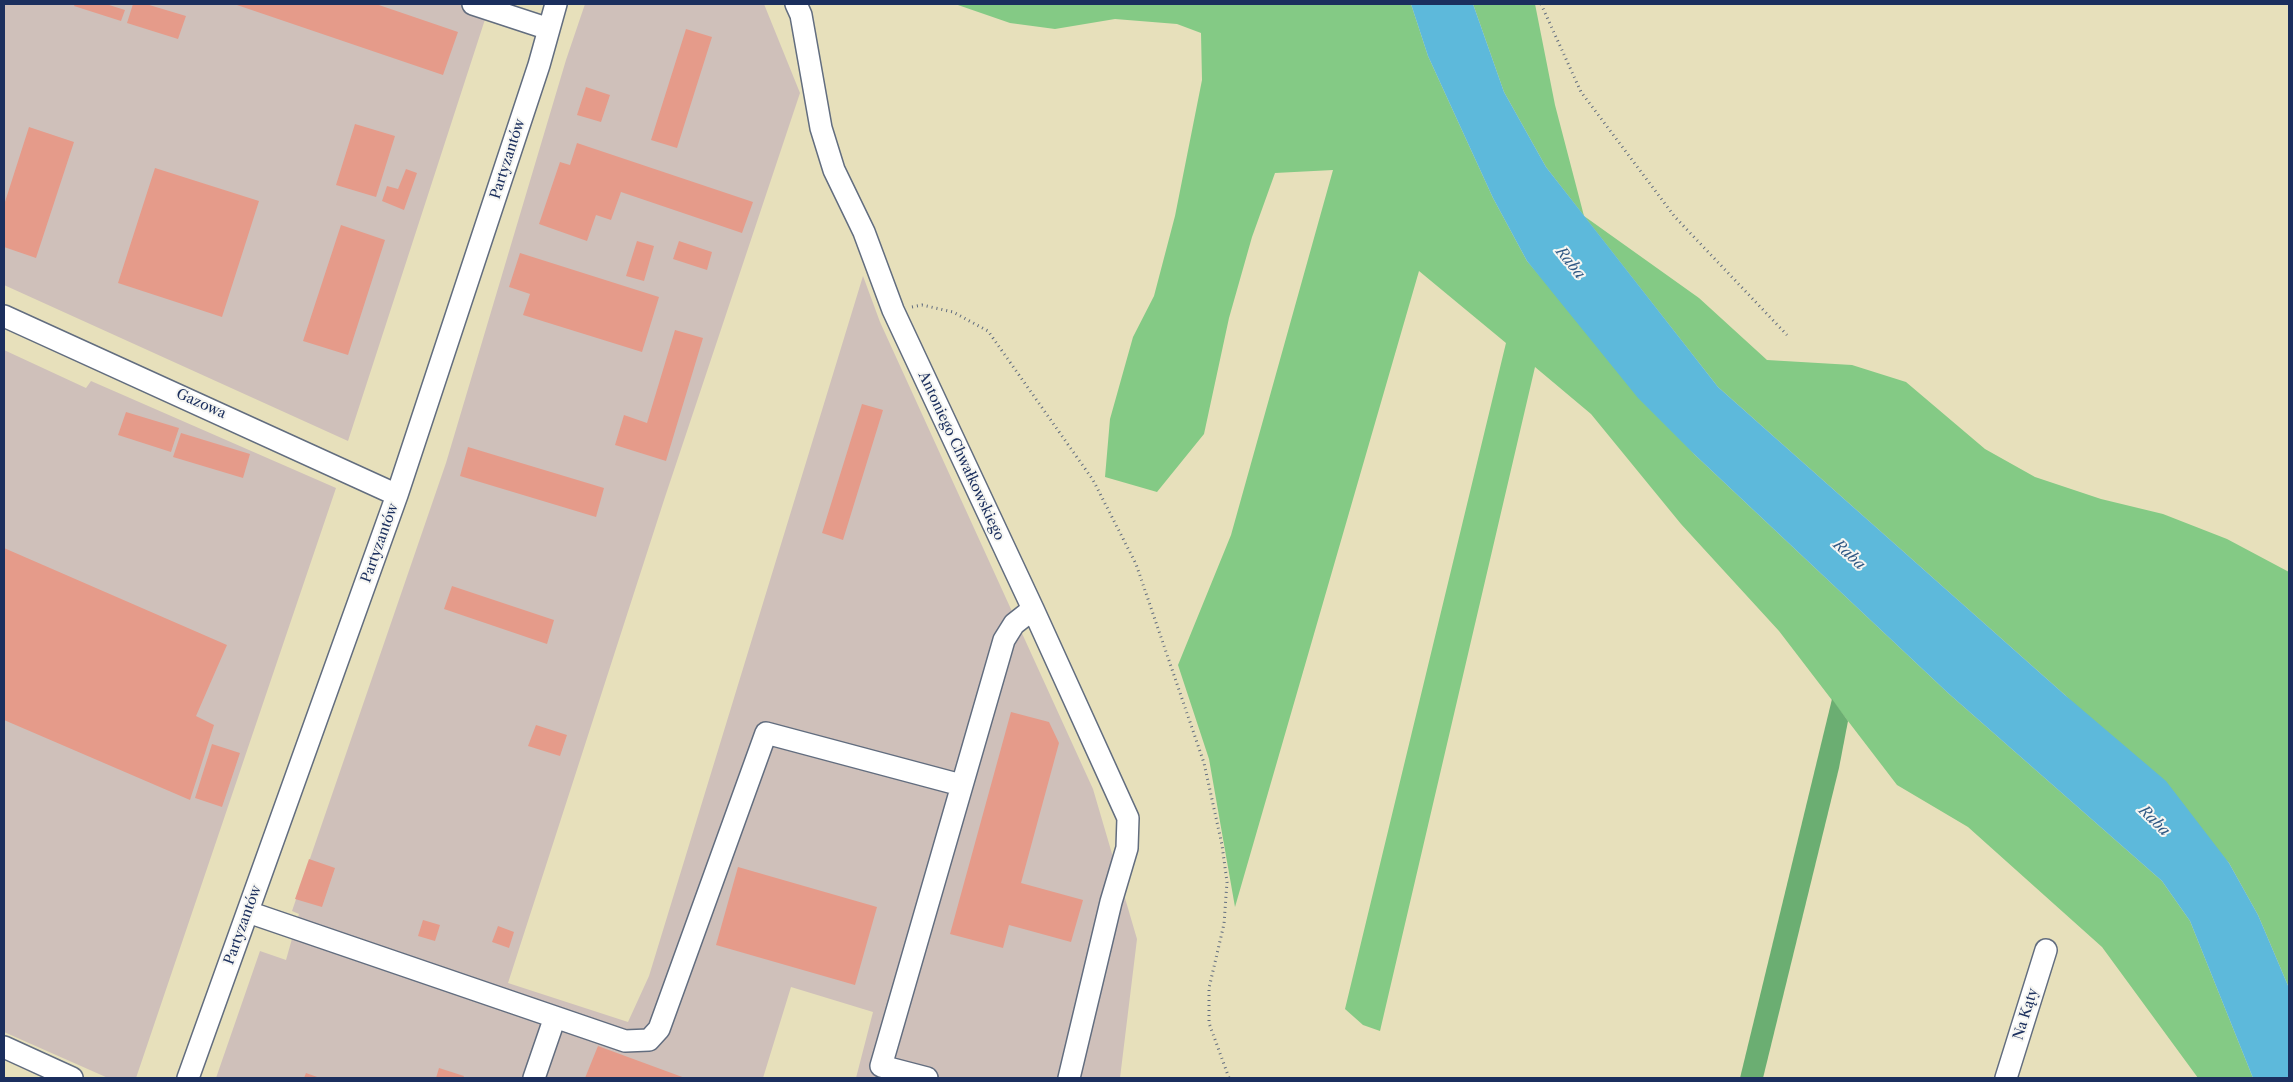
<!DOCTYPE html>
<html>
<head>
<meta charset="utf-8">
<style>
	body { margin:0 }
	#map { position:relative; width:2293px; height:1082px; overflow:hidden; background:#e7e0bb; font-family:"Libre Caslon Text",serif }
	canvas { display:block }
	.frame { position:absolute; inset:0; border:5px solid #1b2f5e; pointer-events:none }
</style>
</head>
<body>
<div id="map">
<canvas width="2293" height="1082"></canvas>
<div class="frame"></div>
</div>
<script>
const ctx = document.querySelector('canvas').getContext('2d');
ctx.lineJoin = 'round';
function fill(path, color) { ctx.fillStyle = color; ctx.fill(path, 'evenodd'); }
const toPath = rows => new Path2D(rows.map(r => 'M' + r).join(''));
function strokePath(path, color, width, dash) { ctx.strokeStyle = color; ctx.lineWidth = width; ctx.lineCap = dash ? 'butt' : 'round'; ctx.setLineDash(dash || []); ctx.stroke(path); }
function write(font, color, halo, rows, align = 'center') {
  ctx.font = font + ' "Libre Caslon Text",serif'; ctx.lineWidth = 4; ctx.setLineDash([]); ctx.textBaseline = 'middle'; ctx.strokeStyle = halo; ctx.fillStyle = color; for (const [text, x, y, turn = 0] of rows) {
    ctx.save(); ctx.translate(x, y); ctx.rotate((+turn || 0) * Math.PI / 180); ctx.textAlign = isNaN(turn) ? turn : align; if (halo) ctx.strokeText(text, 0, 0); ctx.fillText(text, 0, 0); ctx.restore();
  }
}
const industrial = toPath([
	[4,4,490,4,348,441,4,285],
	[585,4,764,4,800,93,665,497,508,983,628,1022,649,976,863,276,880,322,1093,789,1137,939,1120,1078,856,1078,873,1012,791,987,763,1078,216,1078,260,951,286,960,299,914,292,911,446,463,566,60],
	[4,350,86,388,91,381,336,488,136,1078,108,1078,4,1032]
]);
const green = toPath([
	[955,4,1411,4,1428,56,1493,198,1527,261,1695,455,1948,693,2162,881,2190,921,2253,1078,2198,1078,2102,947,1968,827,1897,785,1779,631,1681,524,1591,414,1535,367,1380,1031,1363,1025,1345,1009,1506,343,1419,271,1235,907,1209,759,1178,665,1231,535,1333,170,1275,173,1252,237,1229,318,1204,434,1157,492,1105,477,1110,419,1133,337,1154,296,1175,216,1202,80,1201,33,1177,24,1115,19,1055,29,1010,23],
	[1473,4,1535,4,1555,105,1584,216,1699,298,1767,360,1852,365,1906,382,1985,449,2035,477,2101,499,2163,514,2227,539,2289,572,2289,988,2258,915,2229,863,2065,695,1718,387,1584,216,1546,167,1504,92]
]);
const forest = toPath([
	[1832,699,1848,721,1839,768,1763,1078,1740,1078]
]);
const water = toPath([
	[1411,4,1473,4,1504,92,1546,167,1718,387,2065,695,2166,781,2229,863,2258,915,2289,988,2289,1078,2253,1078,2190,921,2162,881,1948,693,1695,455,1638,398,1527,261,1493,198,1428,56]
]);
const building = toPath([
	[75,4,106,4,125,10,121,21,74,6],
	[133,4,146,4,186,16,178,39,127,23],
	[234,4,376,4,458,32,443,75],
	[686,29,712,37,677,148,651,140],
	[586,87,610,95,601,122,577,115],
	[355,124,395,136,376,197,336,185],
	[29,127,74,142,36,258,4,247,4,205],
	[577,143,753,202,742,233,621,192,611,220,596,215,587,241,539,224,560,162,570,165],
	[155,168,259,201,222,317,118,283],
	[406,169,417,173,404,210,382,201,387,186,398,189],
	[341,225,385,240,348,355,303,341],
	[637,241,654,246,644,281,626,276],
	[679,241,712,252,707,270,673,259],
	[520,253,659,297,642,352,523,315,530,294,509,287],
	[675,330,703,338,666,461,615,445,624,415,647,423],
	[862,404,883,410,843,540,822,533],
	[126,412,179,428,171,452,118,435],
	[181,433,250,454,243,478,173,457],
	[468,447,604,488,596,517,460,476],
	[4,548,227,645,196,716,214,725,190,800,4,720],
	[452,586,554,620,547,644,444,609],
	[1011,712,1049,722,1059,743,1021,883,1083,900,1071,942,1009,925,1003,948,950,934],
	[536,725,567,735,560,756,528,746],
	[212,744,240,753,222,807,195,798],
	[309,859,335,868,322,907,295,899],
	[738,867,877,907,855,985,716,945],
	[423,920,440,925,435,941,418,936],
	[498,926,514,932,509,948,492,942],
	[598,1046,685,1078,585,1078],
	[439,1068,464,1076,463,1078,436,1078],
	[306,1073,320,1078,304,1078]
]);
const path = toPath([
	[1541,4,1581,92,1675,217,1787,335],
	[912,307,922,305,953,312,988,331,1093,480,1136,564,1204,763,1222,845,1227,882,1224,924,1209,988,1209,1023,1229,1078]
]);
const minor = toPath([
	[473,4,549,29],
	[796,4,801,15,821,128,834,170,864,232,893,310,1033,609,1128,818,1127,848,1111,902,1069,1078],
	[4,316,397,495],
	[248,912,625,1041,649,1040,659,1029,766,733,961,785],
	[4,1047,72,1078],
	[188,1078,397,495,539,65,556,4],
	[534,1078,555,1017],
	[927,1078,881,1066,1004,640,1014,624,1033,609],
	[2006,1078,2046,950]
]);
const streetNames = [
	["Partyzantów",508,159,-72],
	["Gazowa",201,404,24],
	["Antoniego Chwałkowskiego",961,456,65],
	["Partyzantów",380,543,-70],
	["Partyzantów",243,925,-70],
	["Na Kąty",2026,1014,-73]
];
const waterNames = [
	["Raba",1570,263,51],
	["Raba",1849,555,42],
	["Raba",2154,821,44]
];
fill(industrial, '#cfc0ba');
fill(green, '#84ca85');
fill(forest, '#6bae72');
fill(water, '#5db9db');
fill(building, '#e59b8a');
strokePath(minor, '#626d7f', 24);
strokePath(path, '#626d7f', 3, [1, 4]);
strokePath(minor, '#fff', 21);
write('14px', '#1b2f5e', '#f6f6f2', streetNames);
write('italic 15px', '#2f5884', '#f6f6f2', waterNames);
</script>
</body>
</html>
